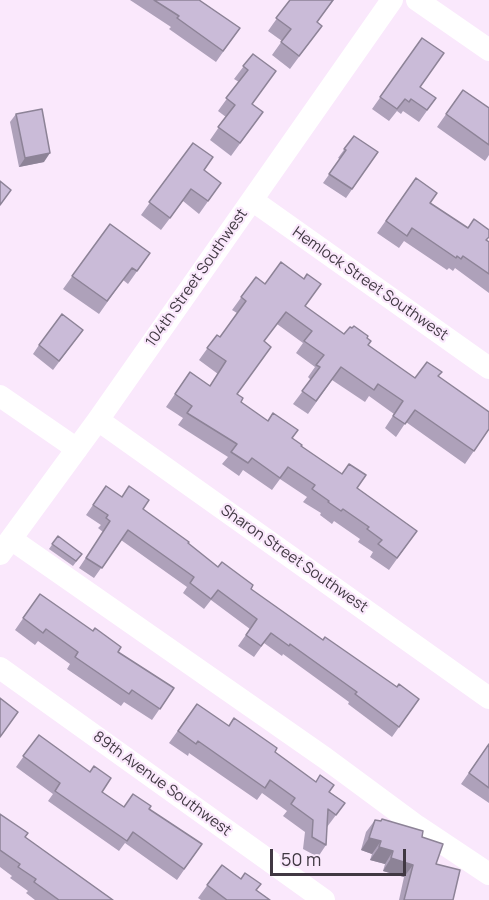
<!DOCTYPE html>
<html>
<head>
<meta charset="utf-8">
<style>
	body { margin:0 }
	#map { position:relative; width:489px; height:900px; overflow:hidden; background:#fae8fc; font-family:Manrope,sans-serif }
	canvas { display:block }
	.scale { position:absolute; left:270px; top:849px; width:136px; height:27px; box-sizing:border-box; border:3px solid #403842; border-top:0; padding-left:8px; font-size:18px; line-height:21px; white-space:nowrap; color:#403842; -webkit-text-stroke:4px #fae8fc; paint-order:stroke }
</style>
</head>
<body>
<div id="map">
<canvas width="489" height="900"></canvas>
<div class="scale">50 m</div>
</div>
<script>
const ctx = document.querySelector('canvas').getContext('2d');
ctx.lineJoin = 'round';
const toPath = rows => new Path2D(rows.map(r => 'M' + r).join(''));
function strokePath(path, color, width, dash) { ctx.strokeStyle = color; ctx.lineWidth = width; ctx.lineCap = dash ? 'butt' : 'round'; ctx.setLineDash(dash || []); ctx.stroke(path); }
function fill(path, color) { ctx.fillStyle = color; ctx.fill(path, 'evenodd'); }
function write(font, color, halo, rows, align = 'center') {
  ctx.font = font + ' Manrope,sans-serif'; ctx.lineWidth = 4.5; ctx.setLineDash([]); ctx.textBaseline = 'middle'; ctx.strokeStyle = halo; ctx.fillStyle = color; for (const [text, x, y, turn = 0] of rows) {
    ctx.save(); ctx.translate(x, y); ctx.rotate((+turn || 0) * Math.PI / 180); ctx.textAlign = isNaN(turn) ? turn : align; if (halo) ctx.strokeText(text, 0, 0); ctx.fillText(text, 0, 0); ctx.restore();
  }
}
const minor = toPath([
	[417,0,489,50],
	[252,200,489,368],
	[0,396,77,449],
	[98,420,489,698],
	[11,539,325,758,417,826,489,874],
	[0,554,98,420,392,0],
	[0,668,324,900]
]);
const wall = toPath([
	[130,0,199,0,240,28,216,62,169,29,171,27],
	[290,0,334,0,317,22,313,38,290,69,272,55,282,41,268,31],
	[422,38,420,87,436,98,419,122,403,111,401,114,397,111,389,121,372,109],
	[253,54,252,104,263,112,231,156,210,140,226,117,218,111,239,82,234,79],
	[463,90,489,108,489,155,485,161,437,127],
	[16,114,44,162,19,167,10,122],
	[354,136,378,152,346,198,323,183,340,159,338,158],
	[193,143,204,171,221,183,199,214,183,201,161,230,141,215],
	[416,178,430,203,489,242,489,293,455,268,453,271,449,268,447,270,404,241,399,248,377,233],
	[110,224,150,253,128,284,123,280,99,314,63,289],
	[256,277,265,284,305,307,344,334,367,338,368,345,415,378,438,376,489,429,465,464,406,422,396,437,385,428,394,414,369,396,365,402,332,380,308,414,293,404,311,380,308,377,315,367,296,353,303,343,277,324,264,341,237,394,241,402,292,438,301,446,357,488,417,531,389,570,370,557,373,552,358,542,360,539,334,521,332,524,320,515,321,513,303,502,307,497,280,479,272,490,243,470,239,476,222,464,228,457,178,425,183,418,166,407,190,372,210,386,218,374,199,360,217,335,220,337,237,313,232,310],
	[83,330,53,370,33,354,39,345],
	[106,486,122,497,143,509,218,567,323,640,397,687,419,699,392,737,348,704,349,702,283,654,282,656,264,643,254,657,238,646,250,629,211,600,204,609,183,593,187,587,121,540,94,578,79,568,103,532,98,528,101,525,86,515],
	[58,536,82,554,73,566,49,549],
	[40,594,118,652,174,688,152,720,124,702,121,706,67,669,70,664,38,641,35,645,15,630],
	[197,704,229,726,275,752,345,803,327,827,326,845,318,857,303,849,305,832,283,816,287,811,262,793,257,800,189,753,188,756,169,743],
	[39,735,102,792,124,807,149,809,202,844,177,880,125,843,119,851,48,801,53,794,16,767],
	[489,744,489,803,461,784],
	[0,814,25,837,113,900,35,900,26,893,28,891,10,878,12,876,0,867],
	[382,819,422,837,436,864,453,900,399,900,404,877,383,871,385,864,370,860,372,854,361,850,366,832,375,820,380,821],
	[222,865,256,890,270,900,201,900,198,898]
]);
const shadedWall = toPath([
	[50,153,44,162,19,167,25,158],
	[369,838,381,841,372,854,361,850],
	[379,847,393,851,385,864,370,860],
	[391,858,413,865,404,877,383,871]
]);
const building = toPath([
	[154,0,199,0,240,28,223,51,177,18,179,16,154,0],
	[290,0,333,0,317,22,322,26,299,56,281,42,291,29,276,18,290,0],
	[422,38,444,53,420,87,436,98,427,110,411,99,409,102,405,99,397,109,380,97,422,38],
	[253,54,276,71,252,104,263,112,240,143,218,127,235,105,226,98,248,70,243,66,253,54],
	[463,90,489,108,489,145,446,114,463,90],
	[42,109,50,153,25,158,16,114,42,109],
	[354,136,378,152,352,189,329,174,346,150,344,149,354,136],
	[193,143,213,157,204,170,221,183,208,201,191,189,170,218,149,202,193,143],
	[416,178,437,193,430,203,468,228,474,219,489,230,489,237,486,240,489,242,489,274,463,256,461,259,457,256,456,258,412,228,407,236,386,221,416,178],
	[0,181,11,190,0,205,0,181],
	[110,224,150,253,137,271,132,268,107,301,72,276,110,224],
	[281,262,304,279,307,274,321,284,305,306,344,334,350,327,352,328,354,326,368,336,367,338,371,341,368,345,415,378,427,362,442,372,438,376,489,412,489,429,474,451,415,410,405,424,393,416,403,401,378,384,374,390,341,367,316,401,302,391,320,367,316,365,324,355,304,341,312,331,286,312,264,341,271,347,237,394,243,398,241,402,268,421,273,413,298,430,292,438,302,445,301,446,342,474,349,464,366,475,357,488,417,531,397,558,378,544,382,540,367,529,369,527,343,509,341,511,328,502,329,501,312,489,315,485,288,467,280,478,252,458,248,463,231,452,237,444,187,413,192,406,175,394,190,372,210,386,226,361,207,348,217,335,220,337,246,301,241,297,256,277,265,284,281,262],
	[62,314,83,330,59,361,39,345,62,314],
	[106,486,122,497,129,486,149,500,143,509,189,542,188,543,218,567,222,562,253,585,251,589,323,640,325,637,397,687,399,684,419,699,399,727,355,694,357,692,290,644,289,646,271,633,261,646,246,635,257,619,218,590,211,599,190,583,194,577,128,530,102,568,86,558,110,521,106,518,108,515,93,505,106,486],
	[58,536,82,554,76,561,52,544,58,536],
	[40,594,93,631,95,628,121,647,118,652,174,688,160,709,132,690,129,694,75,657,78,652,46,629,43,633,23,618,40,594],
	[0,698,18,712,0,737,0,698],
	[197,704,229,726,234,718,277,748,275,752,316,782,320,775,334,785,329,792,345,803,336,815,328,809,326,845,312,837,313,820,291,804,295,798,270,780,265,788,198,741,196,744,178,731,197,704],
	[39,735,90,772,94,766,111,778,102,792,124,807,133,794,151,806,149,809,202,844,184,869,133,832,127,841,55,791,60,783,23,756,39,735],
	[489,744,489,788,469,773,489,744],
	[0,814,28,833,25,837,113,900,59,900,34,882,36,879,18,867,20,864,0,850,0,814],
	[382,819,423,831,422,837,443,844,436,864,460,870,453,900,404,900,413,865,391,858,393,851,379,847,381,841,369,838,375,820,381,821,382,819],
	[222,865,241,879,245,873,261,884,256,890,270,900,227,900,207,885,222,865]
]);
const streetNames = [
	["104th Street Southwest",197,278,-55],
	["Hemlock Street Southwest",370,284,35],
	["Sharon Street Southwest",294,559,35],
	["89th Avenue Southwest",162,784,36]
];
strokePath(minor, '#fff', 22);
fill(wall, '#aea1ba');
fill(shadedWall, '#8d8397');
fill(building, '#cabbd8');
strokePath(building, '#8d8397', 1.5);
write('15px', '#403842', '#fae8fc', streetNames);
</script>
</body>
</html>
